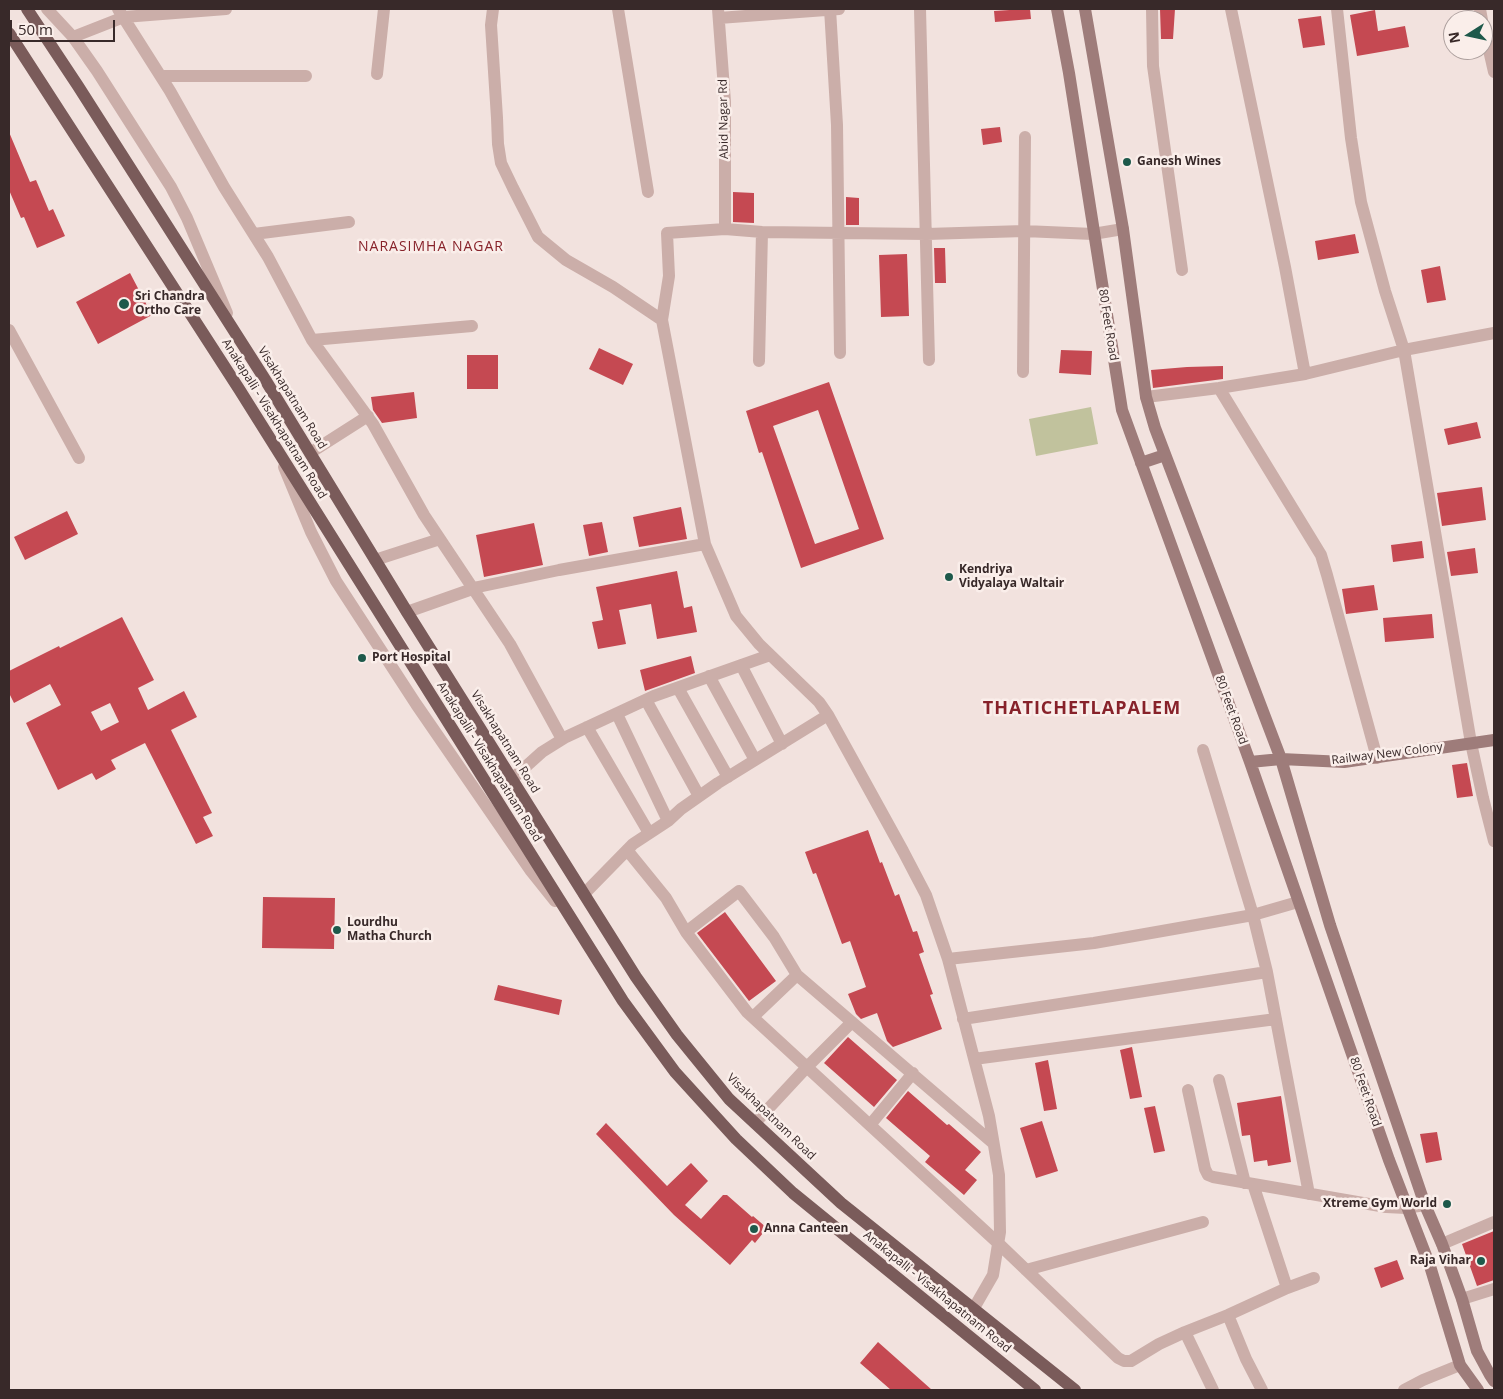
<!DOCTYPE html>
<html>
<head>
<meta charset="utf-8">
<style>
	body { margin:0 }
	#map { position:relative; width:1503px; height:1399px; overflow:hidden; background:#f2e2de; font-family:"Open Sans",sans-serif }
	canvas { display:block }
	.frame { position:absolute; inset:0; border:10px solid #382929; pointer-events:none }
	.north { position:absolute; left:1443px; top:10px; width:50px; height:50px; box-sizing:border-box; background:#faeeea; border:1px solid #ac9f9d; border-radius:50%; rotate:260deg; font-size:14px; font-weight:700; line-height:20px; text-align:center; color:#382929 }
	.north::after { content:''; display:block; margin:auto; width:18px; height:22px; background:#1e594b; clip-path:polygon(50% 0,100% 100%,50% 72%,0 100%) }
	.scale { position:absolute; left:10px; top:20px; width:105px; height:22px; box-sizing:border-box; border:2px solid #382929; border-top:0; padding-left:6px; font-size:15px; line-height:18px; white-space:nowrap; color:#382929; -webkit-text-stroke:4px #faeeea; paint-order:stroke }
</style>
</head>
<body>
<div id="map">
<canvas width="1503" height="1399"></canvas>
<div class="frame"></div>
<div class="north">N</div>
<div class="scale">50 m</div>
</div>
<script>
const ctx = document.querySelector('canvas').getContext('2d');
ctx.lineJoin = 'round';
function fill(path, color) { ctx.fillStyle = color; ctx.fill(path, 'evenodd'); }
const toPath = rows => new Path2D(rows.map(r => 'M' + r).join(''));
function strokePath(path, color, width, dash) { ctx.strokeStyle = color; ctx.lineWidth = width; ctx.lineCap = dash ? 'butt' : 'round'; ctx.setLineDash(dash || []); ctx.stroke(path); }
function write(font, color, halo, rows, align = 'center') {
  ctx.font = font + ' "Open Sans",sans-serif'; ctx.lineWidth = 5; ctx.setLineDash([]); ctx.textBaseline = 'middle'; ctx.strokeStyle = halo; ctx.fillStyle = color; for (const [text, x, y, turn = 0] of rows) {
    ctx.save(); ctx.translate(x, y); ctx.rotate((+turn || 0) * Math.PI / 180); ctx.textAlign = isNaN(turn) ? turn : align; if (halo) ctx.strokeText(text, 0, 0); ctx.fillText(text, 0, 0); ctx.restore();
  }
}
const green = toPath([
	[1091,407,1098,444,1036,456,1029,419]
]);
const building = toPath([
	[1025,9,1030,9,1031,19,995,22,994,11],
	[1160,9,1175,9,1173,39,1161,39],
	[1375,10,1378,31,1405,26,1409,47,1357,56,1350,15],
	[1321,16,1325,45,1303,48,1298,19],
	[1000,127,1002,142,983,145,981,129],
	[9,132,30,182,36,180,49,211,53,209,65,236,37,248,24,217,21,218,9,190],
	[733,192,754,193,754,223,733,222],
	[846,197,859,198,859,225,846,225],
	[1355,234,1359,253,1318,260,1315,241],
	[934,248,945,248,946,283,935,283],
	[907,254,909,316,881,317,879,255],
	[1440,266,1446,300,1427,303,1421,270],
	[130,273,152,315,98,344,76,302],
	[599,348,633,364,623,385,589,369],
	[1061,350,1092,351,1091,375,1059,373],
	[467,355,498,355,498,389,467,389],
	[1223,366,1223,379,1153,388,1151,370,1187,367],
	[829,382,884,539,801,568,762,452,759,453,746,411],
	[818,410,859,529,815,544,773,426],
	[414,392,417,418,382,423,373,410,371,397],
	[1477,422,1481,438,1448,445,1444,429],
	[1482,487,1486,520,1442,526,1437,493],
	[681,507,687,539,639,547,633,517],
	[67,511,78,534,25,560,14,537],
	[602,522,608,552,589,556,583,525],
	[534,523,543,565,484,577,476,535],
	[1422,541,1424,558,1393,562,1391,545],
	[1475,548,1478,573,1451,576,1447,552],
	[677,571,684,608,692,606,697,632,657,639,651,604,619,610,626,644,598,649,592,622,603,620,596,587],
	[1374,585,1378,610,1346,614,1342,589],
	[1432,614,1434,638,1385,642,1383,618],
	[122,617,154,680,138,688,148,710,184,691,197,717,171,730,212,813,203,817,213,836,196,844,145,743,111,760,116,769,96,780,92,773,58,790,26,723,61,705,50,684,14,703,9,693,9,671,59,646,60,648],
	[110,703,119,722,101,731,91,712],
	[691,656,695,673,645,691,640,670],
	[1467,763,1473,796,1457,798,1452,765],
	[868,830,880,863,882,862,895,896,899,894,913,932,917,931,924,952,919,954,933,994,930,995,942,1029,893,1047,887,1041,877,1013,861,1019,856,1014,848,994,866,987,850,941,842,944,816,873,813,874,805,852],
	[263,897,335,898,334,949,262,948],
	[725,912,776,981,749,1001,697,933],
	[498,985,562,1000,559,1015,494,1000],
	[848,1037,897,1080,874,1107,824,1063],
	[1132,1047,1142,1097,1130,1099,1120,1050],
	[1048,1060,1057,1109,1044,1111,1035,1063],
	[908,1091,947,1125,949,1124,981,1152,965,1170,977,1180,964,1195,925,1162,930,1156,886,1118],
	[1281,1096,1291,1162,1268,1166,1267,1160,1254,1162,1250,1135,1242,1136,1237,1103],
	[1155,1106,1165,1151,1154,1153,1144,1108],
	[1042,1121,1058,1171,1036,1178,1020,1128],
	[606,1123,667,1186,691,1163,708,1181,685,1205,701,1219,723,1195,727,1195,752,1217,753,1216,767,1228,755,1243,752,1240,730,1265,674,1215,596,1134],
	[1437,1132,1442,1160,1426,1163,1420,1134],
	[1494,1231,1494,1280,1477,1286,1462,1244],
	[1397,1260,1404,1279,1381,1288,1374,1268],
	[878,1342,932,1390,891,1390,860,1363]
]);
const street = toPath([
	[47,9,73,37,97,71,171,187,187,218,227,313],
	[118,9,170,91,224,187,268,257,312,340,373,424,424,515,510,644,562,739],
	[493,9,491,25,497,118,498,144,501,163,513,188,538,237,566,260,613,287,662,320],
	[618,9,648,192],
	[718,9,725,102,725,229],
	[830,9,837,125,840,353],
	[920,9,929,360],
	[1152,9,1153,66,1182,270],
	[1231,9,1285,267,1305,374],
	[1337,9,1351,138,1361,202,1385,291,1404,350,1471,743,1483,798,1494,841],
	[1480,9,1482,20],
	[719,18,839,9],
	[1483,24,1494,72],
	[73,37,124,17,226,9],
	[377,74,384,9],
	[161,76,306,76],
	[254,234,349,222],
	[9,330,79,458],
	[312,340,472,326],
	[759,361,762,232],
	[1023,372,1025,137],
	[1219,388,1321,555,1327,575,1377,758],
	[1146,397,1219,388,1305,374,1404,350,1494,333],
	[310,453,368,416],
	[284,467,311,532,336,581,416,704,531,871,555,901],
	[375,560,440,539],
	[407,612,478,587,559,570,705,544],
	[741,665,782,744],
	[709,676,755,760],
	[678,688,728,777],
	[646,700,699,796],
	[617,714,668,821],
	[587,727,649,833],
	[1203,750,1253,915,1267,972,1309,1194],
	[512,779,542,752,566,737,654,696,770,655],
	[627,850,666,898,686,932,747,1012,998,1243,1118,1358,1124,1361,1131,1361,1159,1344,1185,1332,1228,1315,1287,1288,1314,1278],
	[584,894,633,844,668,821,681,809,718,783,828,715],
	[686,932,739,891,774,937,797,975,993,1143],
	[948,959,1094,943,1253,915,1298,902],
	[753,1017,797,975],
	[963,1019,1267,972],
	[974,1059,1276,1019],
	[1219,1080,1245,1183],
	[1188,1090,1205,1169,1208,1175,1213,1177,1386,1207,1406,1208,1425,1205],
	[755,1123,807,1067,852,1022],
	[870,1125,913,1073],
	[1253,1184,1287,1288],
	[1442,1244,1494,1222],
	[1026,1270,1203,1222],
	[1462,1299,1494,1289],
	[974,1308,993,1275,1000,1232,999,1175,989,1116,948,959,926,895,903,851,828,715,819,702,759,644,736,616,705,544,662,320,669,276,667,233,725,229,762,232,927,234,1024,231,1093,234,1123,229],
	[1228,1315,1246,1359,1262,1390],
	[1185,1332,1213,1390],
	[1404,1390,1423,1380,1460,1365]
]);
const secondary = toPath([
	[1057,9,1069,73,1122,410,1250,762,1389,1160,1430,1266,1460,1365,1478,1390],
	[1085,9,1123,229,1146,397,1155,428,1281,759,1330,925,1425,1205,1442,1244,1462,1299,1477,1351,1490,1375,1494,1381],
	[1141,463,1165,455],
	[1250,762,1281,759,1344,762,1494,740]
]);
const primary = toPath([
	[27,9,78,86,266,381,407,612,636,977,677,1035,729,1099,841,1203,1075,1390],
	[9,33,239,389,623,1001,675,1072,736,1139,793,1193,1035,1390]
]);
const markers = [
	[1127,162,5,"#1e594b"],
	[124,304,6,"#1e594b"],
	[949,577,5,"#1e594b"],
	[362,658,5,"#1e594b"],
	[337,930,5,"#1e594b"],
	[1447,1204,5,"#1e594b"],
	[754,1229,5,"#1e594b"],
	[1481,1261,5,"#1e594b"]
];
const streetNames = [
	["Abid Nagar Rd",724,119,-91],
	["80 Feet Road",1108,325,81],
	["Visakhapatnam Road",292,398,58],
	["Anakapalli - Visakhapatnam Road",274,419,58],
	["80 Feet Road",1231,710,70],
	["Visakhapatnam Road",505,742,58],
	["Railway New Colony",1387,754,-7],
	["Anakapalli - Visakhapatnam Road",489,762,58],
	["80 Feet Road",1365,1092,71],
	["Visakhapatnam Road",771,1117,44],
	["Anakapalli - Visakhapatnam Road",937,1292,39]
];
const poiNames = [
	["Ganesh Wines",1137,162],
	["Sri Chandra",135,297],
	["Ortho Care",135,311],
	["Kendriya",959,570],
	["Vidyalaya Waltair",959,584],
	["Port Hospital",372,658],
	["Lourdhu",347,923],
	["Matha Church",347,937],
	["Xtreme Gym World",1437,1204,"right"],
	["Anna Canteen",764,1229],
	["Raja Vihar",1471,1261,"right"]
];
const neighbourhoodNames = [
	["NARASIMHA NAGAR",431,247]
];
const districtNames = [
	["THATICHETLAPALEM",1082,709]
];
fill(green, '#c1c29d');
fill(building, '#c54952');
strokePath(street, '#cbaea9', 12);
strokePath(secondary, '#9e7c7a', 12);
strokePath(primary, '#7a5b5a', 12);
for (const [x, y, r, color] of markers) { const dot = new Path2D(); dot.arc(x, y, r, 0, 2 * Math.PI); ctx.fillStyle = color; ctx.fill(dot); strokePath(dot, '#faeeea', 2); }
write('12px', '#382929', '#faeeea', streetNames);
write('bold 12px', '#382929', '#faeeea', poiNames, 'left');
ctx.letterSpacing = '1px';
write('14px', '#87222a', '#faeeea', neighbourhoodNames);
ctx.letterSpacing = '0px';
ctx.letterSpacing = '1px';
write('bold 18px', '#87222a', '#faeeea', districtNames);
ctx.letterSpacing = '0px';
</script>
</body>
</html>
